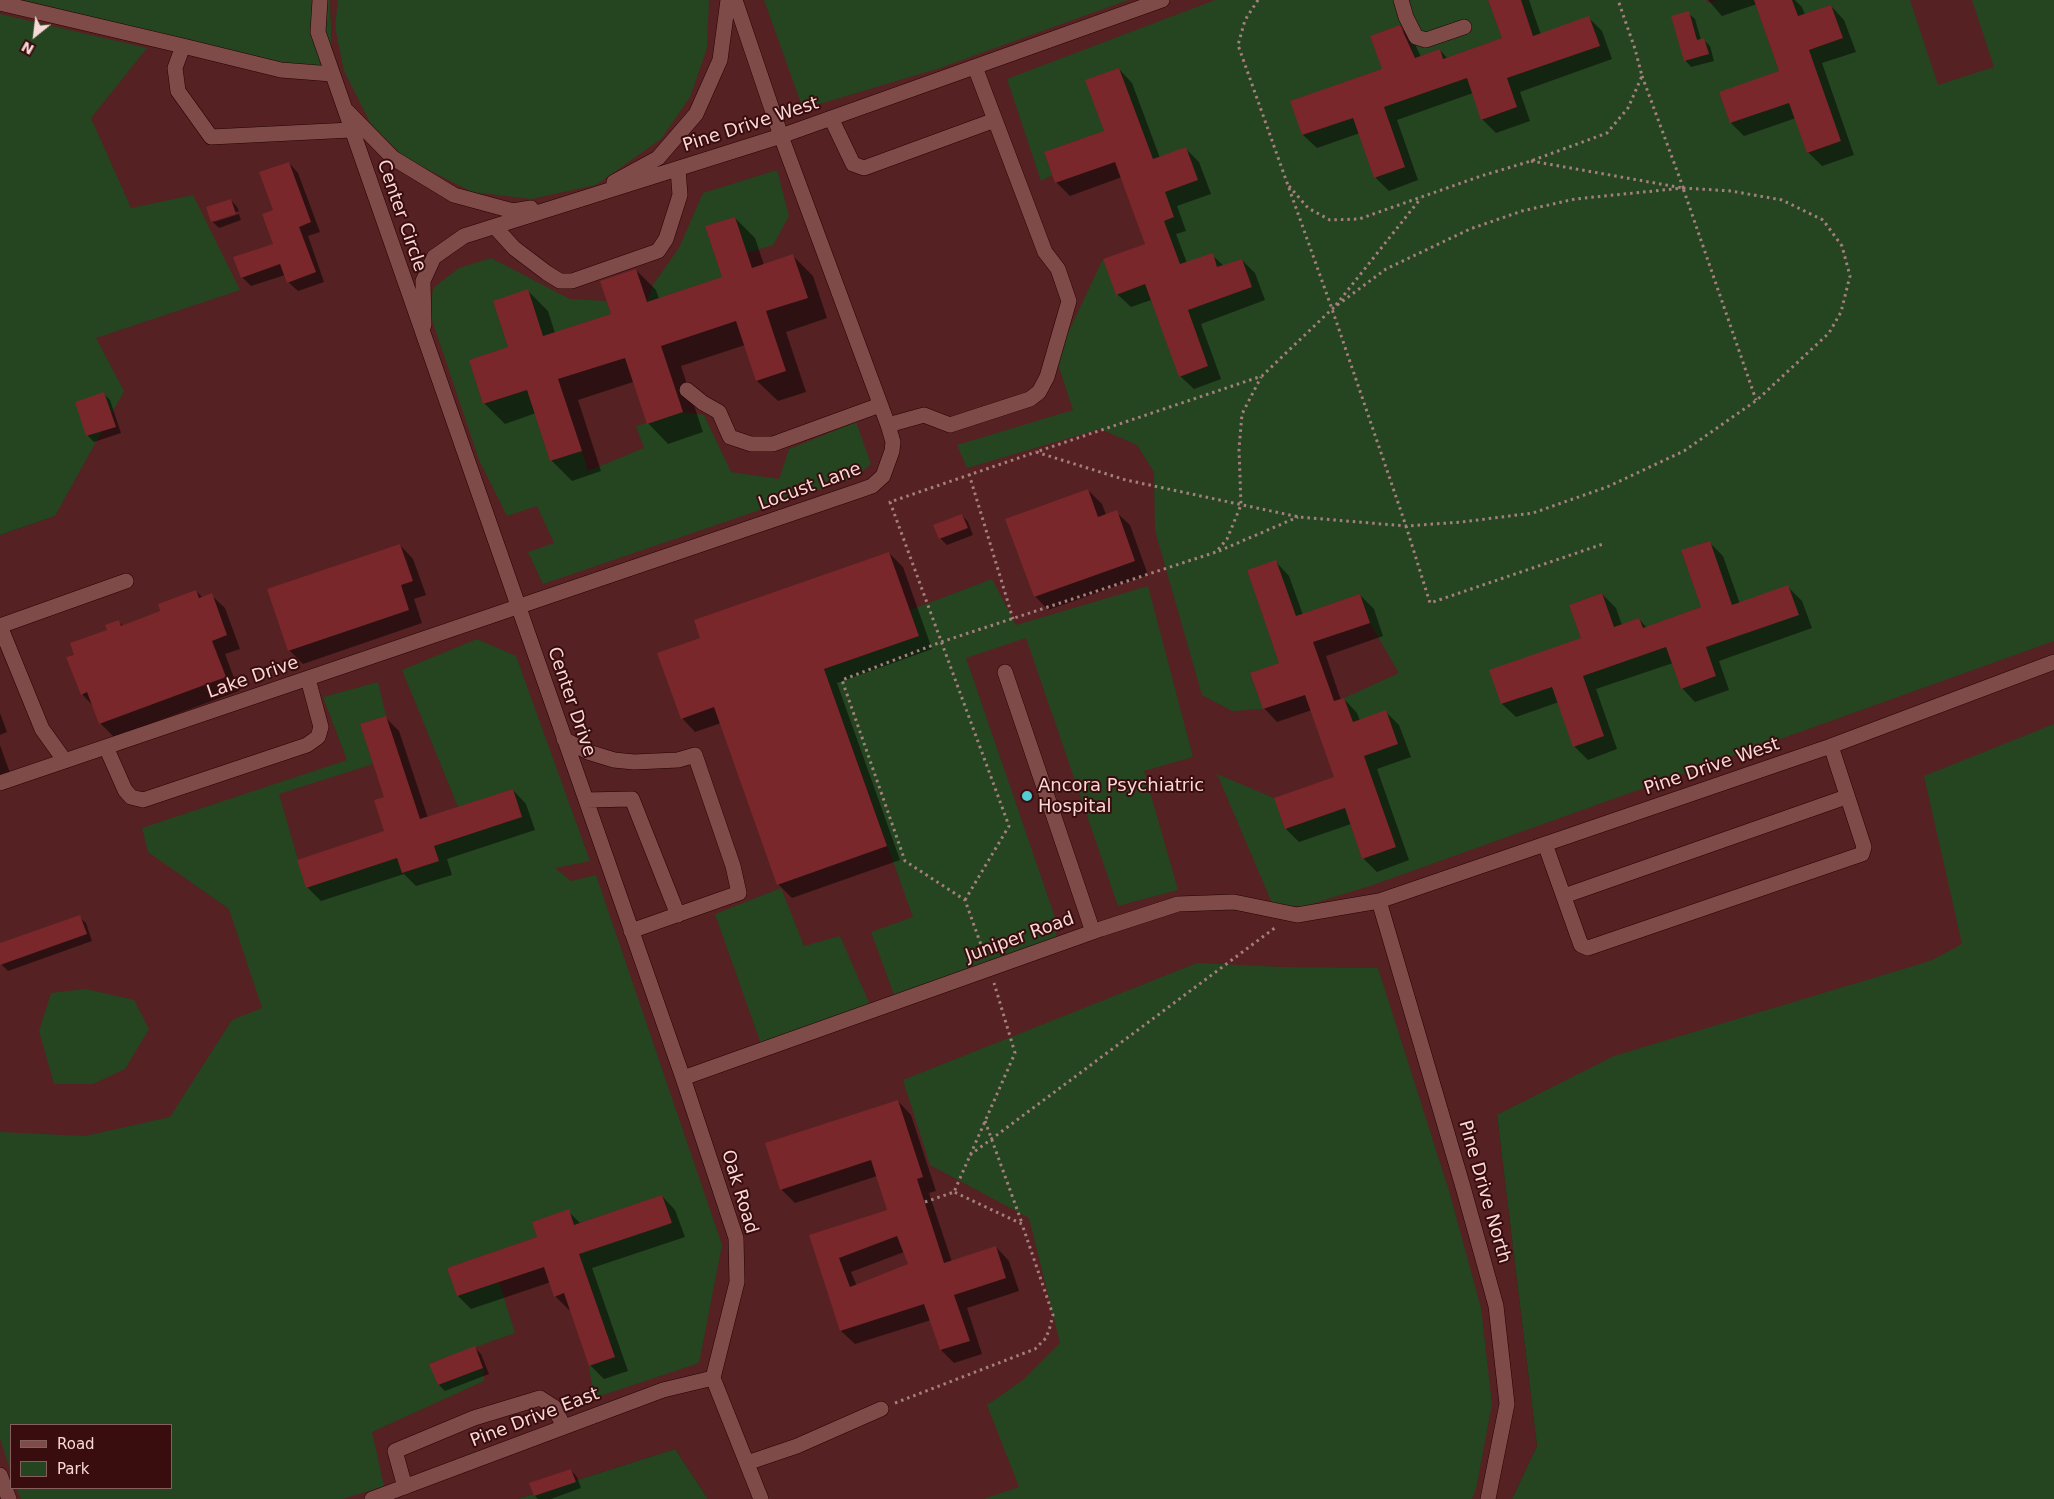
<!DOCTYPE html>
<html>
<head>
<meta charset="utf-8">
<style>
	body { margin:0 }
	#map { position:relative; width:2054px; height:1499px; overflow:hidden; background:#441717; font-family:"DejaVu Sans",sans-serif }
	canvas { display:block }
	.legend { position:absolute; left:10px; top:1424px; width:162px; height:65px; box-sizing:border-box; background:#390c0e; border:1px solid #855e5e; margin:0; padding:6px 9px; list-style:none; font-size:15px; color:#f8d9d7 }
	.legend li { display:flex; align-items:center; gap:10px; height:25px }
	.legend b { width:25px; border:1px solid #855e5e }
	.north { position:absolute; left:10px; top:10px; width:50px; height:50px; -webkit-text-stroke:4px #390c0e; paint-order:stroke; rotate:209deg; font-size:14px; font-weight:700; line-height:20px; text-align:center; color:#f8d9d7 }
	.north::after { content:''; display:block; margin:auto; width:18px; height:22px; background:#f8d9d7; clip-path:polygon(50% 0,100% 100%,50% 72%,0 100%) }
</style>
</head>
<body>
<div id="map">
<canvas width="2054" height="1499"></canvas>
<ul class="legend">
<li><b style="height:6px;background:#7e4b49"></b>Road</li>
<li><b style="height:14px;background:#244520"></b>Park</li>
</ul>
<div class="north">N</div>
</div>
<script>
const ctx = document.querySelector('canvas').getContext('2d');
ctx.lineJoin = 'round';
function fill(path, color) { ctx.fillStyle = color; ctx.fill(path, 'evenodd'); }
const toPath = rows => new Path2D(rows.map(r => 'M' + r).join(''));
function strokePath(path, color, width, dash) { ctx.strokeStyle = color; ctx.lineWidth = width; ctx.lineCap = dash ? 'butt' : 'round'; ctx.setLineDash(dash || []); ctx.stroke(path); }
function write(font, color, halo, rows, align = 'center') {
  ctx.font = font + ' "DejaVu Sans",sans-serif'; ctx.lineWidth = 4; ctx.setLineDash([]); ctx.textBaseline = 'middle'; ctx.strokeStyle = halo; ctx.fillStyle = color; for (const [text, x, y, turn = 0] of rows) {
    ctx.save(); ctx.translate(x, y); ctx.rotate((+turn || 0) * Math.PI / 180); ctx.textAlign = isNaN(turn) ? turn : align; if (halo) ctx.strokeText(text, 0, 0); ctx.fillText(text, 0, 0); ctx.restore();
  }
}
const built = toPath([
	[0,0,23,0,333,75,330,0,2054,0,2054,1499,1497,1115,1537,1446,1512,1499,708,1499,675,1449,518,1499,0,1499,0,535,55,516,0,261],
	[11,1425,171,1425,171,1488,11,1488]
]);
const green = toPath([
	[23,0,330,0,333,75],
	[338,0,709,0,707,48,690,97,661,139,596,185,531,199,472,192,405,158,371,124,344,71,335,27],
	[764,0,1128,0,940,68,803,109],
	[1215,0,1488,0,1502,38,1443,59,1440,49,1415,58,1403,24,1370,36,1382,69,1291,101,1302,135,1353,118,1374,178,1405,166,1384,107,1467,78,1482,120,1517,107,1507,78,1599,46,1533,36,1521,0,1706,0,1708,3,1717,0,1754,0,1779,71,1719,93,1730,123,1789,103,1808,153,1841,141,1809,50,1843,38,1831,5,1798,16,1792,0,1910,0,1938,85,1994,67,1972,0,2054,0,2054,641,1373,885,1302,907,1272,903,1217,774,1274,798,1285,829,1345,808,1362,859,1396,847,1364,756,1398,744,1386,711,1353,722,1344,698,1399,673,1370,623,1360,594,1296,616,1276,561,1247,570,1279,663,1250,674,1263,709,1232,711,1202,695,1155,531,1154,472,1137,445,1100,429,967,468,957,445,1073,410,1056,358,1103,259,1116,294,1145,284,1179,376,1208,366,1188,310,1252,287,1242,259,1185,279,1164,221,1165,192,1198,180,1153,159,1119,68,1086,80,1104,131,1044,152,1052,175,1041,181,1007,79],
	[1709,541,1732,605,1798,615,1706,647,1716,676,1681,689,1666,647,1583,676,1604,736,1574,746,1552,687,1502,704,1490,671,1581,638,1569,605,1602,593,1614,627,1639,618,1643,628,1701,607,1681,551],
	[0,14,147,48,91,118,131,208,193,195,240,290,96,338,124,391,55,516,0,535],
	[777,170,789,216,773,245,747,253,735,217,705,226,722,277,647,302,653,285,679,248,703,193],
	[491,258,570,299,606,301,611,314,543,336,528,290,493,301,508,347,469,360,483,404,527,390,550,461,582,451,588,471,644,448,636,426,683,412,704,415,731,472,779,479,789,449,856,422,871,464,854,478,543,584,528,552,554,543,537,506,507,516,479,460,430,314,433,288,459,268],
	[992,579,1016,625,1148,586,1193,757,1144,771,1178,890,1118,906,1026,638,966,658,1058,926,1055,939,896,1000,871,932,913,917,824,669,919,636,910,610],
	[477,639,516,656,590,861,555,868,571,881,596,875,722,1245,699,1363,594,1398,589,1366,615,1357,579,1254,672,1223,662,1195,574,1225,568,1210,532,1222,537,1237,447,1268,457,1296,499,1282,515,1333,430,1363,438,1385,483,1368,484,1381,372,1432,384,1486,343,1499,21,1499,17,1488,171,1488,171,1425,11,1425,11,1472,0,1439,0,1132,85,1136,170,1117,232,1020,262,1008,229,909,148,852,142,828,347,760,323,697,378,682,386,716,360,724,373,764,279,794,306,888,397,858,402,873,438,861,434,846,522,817,513,789,458,807,402,670],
	[2054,724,2054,1499,1512,1499,1537,1446,1497,1115,1614,1056,1930,961,1962,944,1924,776],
	[781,888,804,946,840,936,870,1005,761,1044,715,914],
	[1197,963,1283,967,1378,968,1449,1191,1481,1308,1492,1404,1476,1489,1472,1499,984,1499,1019,1487,987,1405,1023,1380,1060,1343,1029,1218,930,1165,903,1080],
	[86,989,134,1000,149,1029,125,1069,93,1084,54,1084,39,1031,51,993],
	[675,1449,708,1499,518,1499]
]);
const shadow = toPath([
	[1490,0,1529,0,1541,35,1589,18,1602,31,1612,59,1520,92,1530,121,1496,133,1482,119,1473,93,1397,120,1418,180,1389,191,1375,177,1360,133,1317,148,1303,135,1292,102,1383,70,1399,27,1413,40,1421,57,1440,50,1448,59,1503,39],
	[1708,0,1795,0,1802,7,1805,15,1831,6,1844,20,1856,52,1822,63,1854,155,1822,166,1808,152,1796,118,1744,136,1731,123,1780,72,1757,4,1722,16],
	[1688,13,1695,19,1701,40,1704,40,1710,46,1714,61,1691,67,1685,60],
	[1119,69,1132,83,1160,158,1186,149,1199,162,1211,194,1177,206,1186,231,1176,234,1187,263,1212,255,1224,266,1242,260,1255,273,1265,300,1201,324,1221,379,1194,389,1180,376,1151,300,1131,307,1117,294,1147,245,1122,177,1070,196,1056,182,1105,131],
	[289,163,298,173,320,232,308,236,324,282,298,291,288,282,285,275,251,286,242,277,274,244,275,211],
	[231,200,237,207,239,211,214,219,214,222,239,214,241,220,219,228,212,221],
	[735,218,755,238,764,265,793,256,813,276,827,318,786,332,806,392,778,401,757,381,745,345,681,366,703,432,668,444,648,423,633,382,578,400,601,471,572,481,551,460,536,413,505,424,484,403,510,348,528,291,548,311,555,333,612,315,636,270,656,290,659,299,724,278],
	[104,394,110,400,121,433,94,442,88,436,77,403],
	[1088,490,1102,504,1106,515,1116,512,1130,525,1148,575,1048,610,1035,596],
	[962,515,968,522,973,535,947,545,940,538],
	[1709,542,1723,556,1740,604,1788,587,1802,601,1812,628,1719,661,1729,690,1695,702,1682,688,1673,663,1596,689,1617,749,1588,760,1574,746,1559,702,1516,717,1502,704,1491,671,1582,639,1602,594,1616,608,1622,625,1639,619,1647,628,1703,608],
	[400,545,413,559,426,595,414,599,422,623,303,664,289,650],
	[889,553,903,567,932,649,837,683,900,860,792,898,778,884,721,723,695,732,682,718,702,639],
	[1276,562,1289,576,1303,615,1360,595,1374,609,1383,636,1326,656,1341,700,1344,699,1357,713,1360,721,1386,712,1399,725,1411,757,1377,769,1409,860,1377,872,1363,858,1351,824,1299,842,1286,829,1335,778,1312,710,1277,722,1264,708,1281,664],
	[196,591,203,598,211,595,225,608,240,649,225,654,239,691,114,737,100,723,94,707,82,694,76,655,118,621,123,626,162,612],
	[0,713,7,732,0,735],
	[385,717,399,731,428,818,513,790,526,804,535,830,447,859,452,875,416,886,404,874,321,901,307,887,386,831],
	[0,745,10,773,0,777],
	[79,917,86,923,92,941,8,971,1,964,0,944],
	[898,1101,911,1115,936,1191,929,1193,952,1262,996,1247,1009,1261,1019,1291,967,1308,982,1354,954,1363,941,1350,931,1320,855,1344,841,1331,810,1236,889,1211,877,1176,795,1203,781,1189],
	[904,1252,910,1265,857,1286,851,1272],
	[662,1196,675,1210,685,1237,592,1268,628,1371,604,1379,590,1365,571,1309,569,1310,555,1296,551,1282,471,1309,458,1296,539,1238,568,1211,581,1224],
	[475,1348,481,1354,489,1374,445,1391,439,1385],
	[571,1470,577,1477,581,1488,551,1499,538,1499,535,1496,531,1484]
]);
const building = toPath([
	[1488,0,1521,0,1533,36,1589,16,1600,46,1507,78,1517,107,1481,120,1467,78,1384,107,1405,167,1374,178,1353,118,1302,135,1290,101,1382,69,1370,36,1400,25,1415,58,1440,49,1443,59,1502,38],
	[1754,0,1792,0,1798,16,1831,5,1843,38,1809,50,1841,141,1807,153,1789,103,1730,123,1719,92,1779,71],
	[1689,11,1697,40,1704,38,1709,54,1684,61,1671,16],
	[1119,68,1153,159,1186,147,1198,180,1165,192,1174,217,1164,221,1180,264,1213,253,1217,267,1242,259,1252,287,1188,310,1208,366,1179,377,1145,284,1116,295,1103,259,1145,244,1115,162,1055,183,1044,152,1104,131,1085,80],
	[289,162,311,222,299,227,316,272,287,283,280,264,241,278,233,257,273,244,262,214,273,210,259,172],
	[231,199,236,214,211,222,206,207],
	[735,217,752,268,793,254,808,298,766,311,786,371,756,381,736,321,661,346,683,412,647,424,625,358,558,379,582,451,550,461,527,390,483,404,469,360,508,347,493,301,528,289,543,336,611,314,600,281,636,269,647,302,722,277,705,226],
	[104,392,116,427,86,436,75,402],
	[1088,489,1098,517,1117,510,1135,561,1034,597,1005,519],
	[962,514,968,528,939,539,933,525],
	[1710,541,1732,605,1788,585,1799,615,1706,647,1716,676,1681,689,1666,647,1583,676,1604,736,1573,747,1552,687,1501,704,1489,670,1581,638,1569,605,1602,593,1614,627,1639,618,1643,628,1701,607,1681,550],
	[400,544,413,581,401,585,409,610,288,651,267,589],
	[889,552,919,636,824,669,887,846,777,885,714,707,681,719,657,653,700,638,694,620],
	[1276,560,1296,616,1360,594,1370,623,1313,642,1334,701,1344,698,1353,722,1386,710,1398,744,1364,756,1396,847,1362,859,1345,808,1285,829,1274,798,1334,777,1305,695,1263,709,1250,673,1279,663,1247,570],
	[196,590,199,598,212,593,227,635,212,641,226,677,99,724,87,692,81,695,66,657,74,655,70,643,107,630,105,625,119,620,121,626,160,611,158,604],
	[386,716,420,819,513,789,522,817,434,846,439,861,402,873,397,858,306,888,297,860,384,831,374,800,384,797,360,724],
	[80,915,87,934,0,965,0,943],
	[898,1100,923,1177,917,1179,944,1263,996,1246,1006,1278,954,1295,970,1341,940,1350,924,1304,840,1331,809,1235,887,1210,871,1160,780,1190,765,1143],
	[897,1236,908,1264,850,1287,839,1258],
	[662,1195,672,1223,579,1254,615,1357,589,1366,564,1293,554,1297,544,1267,457,1296,447,1268,537,1237,532,1222,569,1209,574,1225],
	[475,1346,483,1368,438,1385,429,1364],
	[571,1469,576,1482,534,1496,529,1483]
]);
const path = toPath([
	[1258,0,1245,20,1238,45,1332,309,1406,526,1430,603,1603,544],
	[1642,76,1683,187],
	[1531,161,1683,188,1756,400],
	[1289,186,1308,208,1330,220,1359,219,1481,176,1531,161,1607,133,1628,108,1642,76,1635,49,1618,0],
	[1683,188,1731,191,1782,200,1823,220,1842,246,1850,276,1841,312,1829,333,1757,400,1684,451,1607,487,1533,513,1462,522,1406,526,1299,517,1126,480,1036,452,1262,376,1332,309,1386,269,1470,229,1522,211,1575,199,1683,188],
	[1336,305,1421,198],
	[969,474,1013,619],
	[1219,551,1298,517],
	[965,900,1009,826,890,502,1036,452],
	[985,956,965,900,905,861,842,680,941,642,1216,552,1227,539,1241,505,1239,449,1242,414,1261,377],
	[985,1121,1022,1223],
	[970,1155,1276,927],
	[925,1202,954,1192,1015,1053,994,983],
	[895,1403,1035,1349,1046,1338,1050,1327,1053,1315,1022,1224,954,1192]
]);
const minor = toPath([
	[320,0,318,32,683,1078,736,1238,737,1282,713,1378],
	[1401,0,1406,17,1416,37,1426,40,1464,27],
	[0,3,183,46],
	[332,74,281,70,183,46,175,68,178,91,211,137,351,130,360,126],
	[347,111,393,158,454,195,513,211,531,208],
	[831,118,853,164,864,168,995,120],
	[614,182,658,158,696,114,720,60,728,0],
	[495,227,514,248,547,273,560,281,572,281,658,251,666,239,680,195,678,169],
	[424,325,423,281,434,257,464,236,781,136,1162,0],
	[687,390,703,403,719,412,730,437,751,444,773,444,880,405],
	[888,425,924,415,950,425,1030,399,1039,392,1047,377,1069,301,1058,269,1045,252,975,67],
	[0,626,42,729,65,761],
	[0,626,126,581],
	[1005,672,1093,932],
	[564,739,588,752,614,760,634,762,678,760,695,755,733,866,739,893,631,931],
	[106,747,125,790,131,797,143,800,307,745,318,737,321,727,308,679],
	[0,783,858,491,872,486,883,476,892,451,893,442,888,425,781,136,735,0],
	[586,800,632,799,678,915],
	[1545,844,1581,945,1588,948,1862,854,1864,847,1831,746],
	[1564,896,1846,797],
	[1379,901,1463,1187,1496,1306,1507,1404,1488,1499],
	[683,1078,1101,929,1178,904,1234,902,1297,915,1379,901,1831,746,2054,662],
	[713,1378,761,1499],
	[747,1463,797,1446,881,1409],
	[0,1475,9,1499],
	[405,1487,395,1451,474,1418,540,1398,554,1407,564,1427],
	[372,1499,663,1390,713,1378]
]);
const markers = [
	[1027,796,6,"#51ccd5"]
];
const streetNames = [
	["Pine Drive West",751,125,-18],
	["Center Circle",401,216,71],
	["Locust Lane",810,487,-20],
	["Lake Drive",253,678,-19],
	["Center Drive",571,702,71],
	["Pine Drive West",1712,767,-19],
	["Juniper Road",1020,938,-20],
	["Oak Road",739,1192,73],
	["Pine Drive North",1484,1192,74],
	["Pine Drive East",535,1418,-21]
];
const poiNames = [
	["Ancora Psychiatric",1038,786],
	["Hospital",1038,807]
];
fill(built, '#552122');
fill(green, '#244520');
fill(shadow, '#0007');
fill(building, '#79272a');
strokePath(minor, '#280003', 16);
strokePath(path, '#a57f7e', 3, [2.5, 4]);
strokePath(minor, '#7e4b49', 15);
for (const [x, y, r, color] of markers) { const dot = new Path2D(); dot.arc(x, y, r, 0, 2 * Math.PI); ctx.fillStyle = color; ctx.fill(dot); strokePath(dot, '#390c0e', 2); }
write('18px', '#f8d9d7', '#390c0e', streetNames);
write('18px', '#f8d9d7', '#390c0e', poiNames, 'left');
</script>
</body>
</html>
